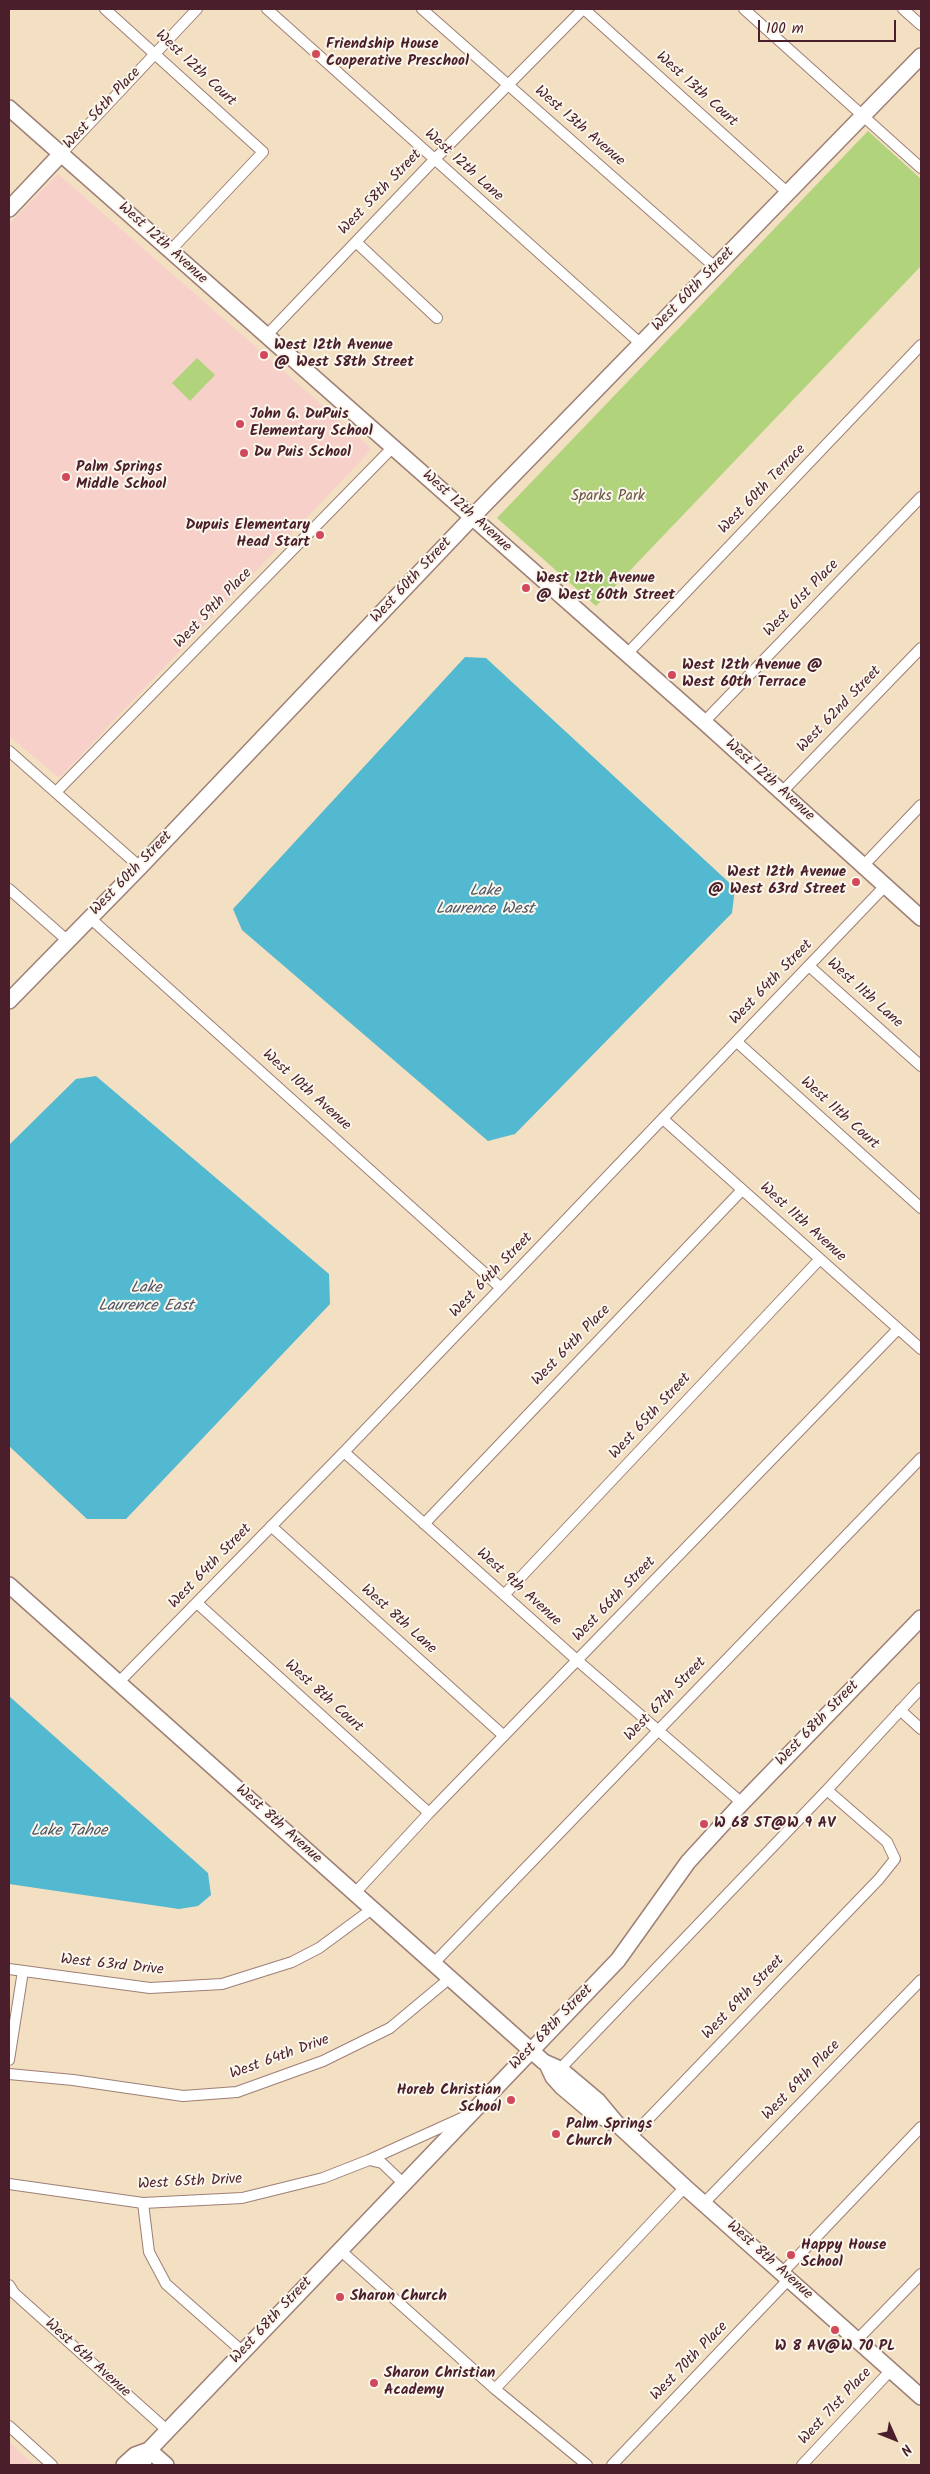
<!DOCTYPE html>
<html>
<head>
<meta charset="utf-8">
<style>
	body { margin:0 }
	#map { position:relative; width:930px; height:2474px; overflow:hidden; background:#f3dfc2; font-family:Kalam,sans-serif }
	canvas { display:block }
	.frame { position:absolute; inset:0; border:10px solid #4a1f2b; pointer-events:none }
	.north { position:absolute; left:870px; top:2414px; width:50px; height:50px; -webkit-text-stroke:4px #fbf7ec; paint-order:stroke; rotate:134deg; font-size:14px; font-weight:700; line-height:20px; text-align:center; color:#4a1f2b }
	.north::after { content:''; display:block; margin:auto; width:18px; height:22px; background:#4a1f2b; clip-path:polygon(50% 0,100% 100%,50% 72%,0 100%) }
	.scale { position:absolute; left:758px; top:20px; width:138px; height:22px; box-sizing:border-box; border:2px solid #4a1f2b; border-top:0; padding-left:6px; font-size:15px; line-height:18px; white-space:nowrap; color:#4a1f2b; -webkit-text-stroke:4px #fbf7ec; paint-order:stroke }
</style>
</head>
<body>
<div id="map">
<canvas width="930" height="2474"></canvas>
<div class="frame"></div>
<div class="north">N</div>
<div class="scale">100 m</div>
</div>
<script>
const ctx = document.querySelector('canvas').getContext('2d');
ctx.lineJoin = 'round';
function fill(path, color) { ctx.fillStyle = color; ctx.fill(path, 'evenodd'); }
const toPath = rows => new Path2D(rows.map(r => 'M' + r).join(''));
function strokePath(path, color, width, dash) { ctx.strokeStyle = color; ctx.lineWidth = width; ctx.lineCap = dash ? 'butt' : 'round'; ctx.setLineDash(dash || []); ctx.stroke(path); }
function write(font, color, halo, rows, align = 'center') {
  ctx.font = font + ' Kalam,sans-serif'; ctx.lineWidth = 4; ctx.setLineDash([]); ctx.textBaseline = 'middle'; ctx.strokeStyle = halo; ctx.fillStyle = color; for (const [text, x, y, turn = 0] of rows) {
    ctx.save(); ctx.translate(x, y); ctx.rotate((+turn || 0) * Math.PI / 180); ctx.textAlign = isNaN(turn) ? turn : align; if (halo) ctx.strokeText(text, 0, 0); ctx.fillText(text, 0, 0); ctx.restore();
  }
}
const built = toPath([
	[58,174,369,446,370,451,62,775,58,777,9,736,9,224],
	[9,2442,34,2465,9,2465]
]);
const green = toPath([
	[868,131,921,179,921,266,596,606,497,518],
	[197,358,215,375,190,401,172,383]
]);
const water = toPath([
	[465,657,486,658,735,888,732,913,515,1134,488,1141,242,930,233,909],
	[96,1076,329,1274,330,1304,126,1519,87,1519,9,1446,9,1145,76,1079],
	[9,1696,208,1873,211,1895,198,1906,179,1909,9,1884]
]);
const street = toPath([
	[105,9,263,152,170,251],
	[267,9,641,344],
	[422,9,716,268],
	[584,9,788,193],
	[744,9,921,168],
	[903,9,921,25],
	[61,154,197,9],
	[356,242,437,318],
	[266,336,434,160,583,9],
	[626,655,921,345],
	[704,722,921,497],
	[9,751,140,867],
	[56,792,393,447],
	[781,793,921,648],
	[863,866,921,805],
	[9,889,68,941],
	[90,918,501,1288],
	[809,966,921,1066],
	[737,1042,921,1208],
	[663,1119,921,1349],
	[344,1452,578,1661,742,1803],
	[424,1524,742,1190],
	[271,1526,504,1736],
	[504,1595,820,1259],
	[197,1603,429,1813],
	[118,1683,344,1452,885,886],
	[900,1710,921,1729],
	[355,1893,429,1813,898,1329],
	[434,1963,921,1458],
	[9,1969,150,1988,222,1984,292,1962,319,1948,372,1909],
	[9,2060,23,1971],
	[560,2069,827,1790,921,1688],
	[9,2074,73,2080,183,2096,237,2092,323,2061,390,2028,450,1978],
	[631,2137,879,1879,895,1859,887,1842,827,1790],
	[369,2160,382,2163,403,2183],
	[9,2184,143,2203,242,2198,323,2178,369,2160,464,2117],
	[143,2203,149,2252,166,2284,243,2352],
	[704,2203,921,1980],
	[340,2250,495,2389,587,2465],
	[782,2273,921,2127],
	[9,2285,14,2293,168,2431],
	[857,2340,921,2274],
	[495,2389,685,2187],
	[9,2426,52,2465],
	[612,2465,789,2279],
	[802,2465,891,2370]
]);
const secondary = toPath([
	[9,108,704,722,921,918],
	[9,209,61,154],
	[9,1001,140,867,482,507,921,56],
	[9,1585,544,2062,560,2069,598,2101,618,2125,685,2187,921,2397],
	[547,2064,553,2077,562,2087,588,2109,611,2122],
	[149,2450,166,2465],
	[124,2465,135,2455,149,2450],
	[142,2465,149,2450,618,1960,688,1862,742,1803,921,1618]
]);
const markers = [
	[316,54,5,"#d1495b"],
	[264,355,5,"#d1495b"],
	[240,424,5,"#d1495b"],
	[244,453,5,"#d1495b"],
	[66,477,5,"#d1495b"],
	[320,535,5,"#d1495b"],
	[526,588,5,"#d1495b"],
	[672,675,5,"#d1495b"],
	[856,882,5,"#d1495b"],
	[704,1824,5,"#d1495b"],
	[511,2100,5,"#d1495b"],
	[556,2134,5,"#d1495b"],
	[791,2255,5,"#d1495b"],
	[340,2297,5,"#d1495b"],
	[835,2330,5,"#d1495b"],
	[374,2383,5,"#d1495b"]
];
const poiNames = [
	["Friendship House",326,45],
	["Cooperative Preschool",326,62],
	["West 12th Avenue",274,346],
	["@ West 58th Street",274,363],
	["John G. DuPuis",250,415],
	["Elementary School",250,432],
	["Du Puis School",254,453],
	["Palm Springs",76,468],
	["Middle School",76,485],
	["Dupuis Elementary",310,526,"right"],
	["Head Start",310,543,"right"],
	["West 12th Avenue",536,579],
	["@ West 60th Street",536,596],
	["West 12th Avenue @",682,666],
	["West 60th Terrace",682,683],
	["West 12th Avenue",846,873,"right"],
	["@ West 63rd Street",846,890,"right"],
	["W 68 ST@W 9 AV",714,1824],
	["Horeb Christian",501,2091,"right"],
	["School",501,2108,"right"],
	["Palm Springs",566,2125],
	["Church",566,2142],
	["Happy House",801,2246],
	["School",801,2263],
	["Sharon Church",350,2297],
	["W 8 AV@W 70 PL",835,2347,"center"],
	["Sharon Christian",384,2374],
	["Academy",384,2391]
];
const streetNames = [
	["West 12th Court",195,69,43],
	["West 13th Court",696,90,42],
	["West 56th Place",103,109,-47],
	["West 13th Avenue",579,127,41],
	["West 12th Lane",463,166,42],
	["West 58th Street",381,193,-46],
	["West 12th Avenue",162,244,42],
	["West 60th Street",694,290,-46],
	["West 60th Terrace",763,490,-46],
	["West 12th Avenue",466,512,42],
	["West 60th Street",412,581,-47],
	["West 61st Place",802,599,-46],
	["West 59th Place",214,609,-46],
	["West 62nd Street",840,710,-46],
	["West 12th Avenue",769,781,42],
	["West 60th Street",132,874,-46],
	["West 64th Street",772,983,-46],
	["West 11th Lane",864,994,42],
	["West 10th Avenue",306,1091,42],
	["West 11th Court",839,1114,42],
	["West 11th Avenue",802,1223,42],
	["West 64th Street",492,1276,-46],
	["West 64th Place",572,1346,-46],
	["West 65th Street",651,1417,-47],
	["West 64th Street",211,1567,-46],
	["West 9th Avenue",518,1588,42],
	["West 66th Street",615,1600,-46],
	["West 8th Lane",398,1620,42],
	["West 8th Court",323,1697,42],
	["West 67th Street",666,1700,-46],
	["West 68th Street",818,1724,-46],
	["West 8th Avenue",278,1825,42],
	["West 63rd Drive",112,1966,6],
	["West 69th Street",744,1998,-46],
	["West 68th Street",552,2028,-46],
	["West 64th Drive",280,2058,-20],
	["West 69th Place",802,2081,-46],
	["West 65th Drive",190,2183,-3],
	["West 8th Avenue",769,2261,42],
	["West 68th Street",272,2321,-47],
	["West 6th Avenue",87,2359,42],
	["West 70th Place",690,2362,-46],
	["West 71st Place",836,2407,-47]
];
const parkNames = [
	["Sparks Park",608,497]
];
const waterNames = [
	["Lake",485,892],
	["Laurence West",485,910],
	["Lake",146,1289],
	["Laurence East",146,1307],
	["Lake Tahoe",69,1832]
];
fill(built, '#f7d0ca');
fill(green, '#b0d37c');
fill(water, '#52b9d0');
strokePath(street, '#9e7f76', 12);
strokePath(secondary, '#9e7f76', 18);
strokePath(street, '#fff', 10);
strokePath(secondary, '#fff', 15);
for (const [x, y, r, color] of markers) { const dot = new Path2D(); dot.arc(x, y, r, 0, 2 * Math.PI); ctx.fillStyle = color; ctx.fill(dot); strokePath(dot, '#fbf7ec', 2); }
write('bold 15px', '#4a1f2b', '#fbf7ec', poiNames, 'left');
write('15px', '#4a1f2b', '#fbf7ec', streetNames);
write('15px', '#695543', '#fbf7ec', parkNames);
write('italic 16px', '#4d5565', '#fbf7ec', waterNames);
</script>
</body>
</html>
